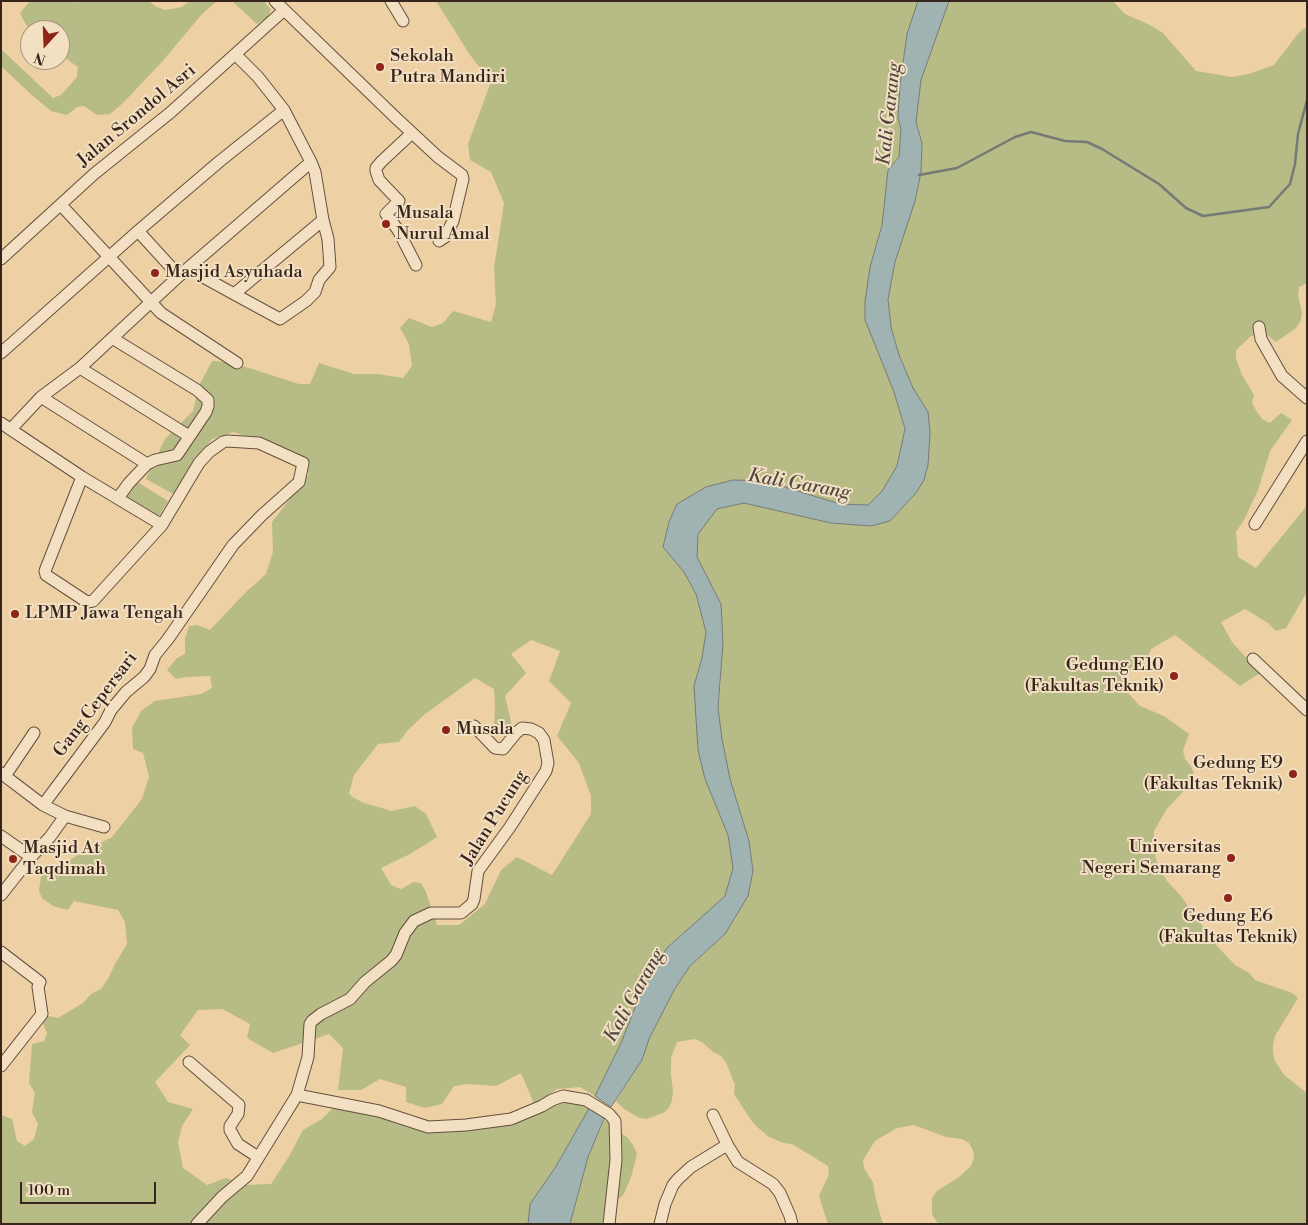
<!DOCTYPE html>
<html>
<head>
<meta charset="utf-8">
<style>
	body { margin:0 }
	#map { position:relative; width:1308px; height:1225px; overflow:hidden; background:#edd0a3; font-family:"Libre Bodoni",serif }
	canvas { display:block }
	.frame { position:absolute; inset:0; border:2px solid #37241c; pointer-events:none }
	.north { position:absolute; left:20px; top:20px; width:50px; height:50px; box-sizing:border-box; background:#f3e0c3; border:1px solid #a89580; border-radius:50%; rotate:200deg; font-size:14px; font-weight:700; line-height:20px; text-align:center; color:#37241c }
	.north::after { content:''; display:block; margin:auto; width:18px; height:22px; background:#8f2418; clip-path:polygon(50% 0,100% 100%,50% 72%,0 100%) }
	.scale { position:absolute; left:20px; top:1182px; width:136px; height:22px; box-sizing:border-box; border:2px solid #37241c; border-top:0; padding-left:6px; font-size:15px; line-height:18px; white-space:nowrap; color:#37241c; -webkit-text-stroke:4px #f3e0c3; paint-order:stroke }
</style>
</head>
<body>
<div id="map">
<canvas width="1308" height="1225"></canvas>
<div class="frame"></div>
<div class="north">N</div>
<div class="scale">100 m</div>
</div>
<script>
const ctx = document.querySelector('canvas').getContext('2d');
ctx.lineJoin = 'round';
function fill(path, color) { ctx.fillStyle = color; ctx.fill(path, 'evenodd'); }
const toPath = rows => new Path2D(rows.map(r => 'M' + r).join(''));
function strokePath(path, color, width, dash) { ctx.strokeStyle = color; ctx.lineWidth = width; ctx.lineCap = dash ? 'butt' : 'round'; ctx.setLineDash(dash || []); ctx.stroke(path); }
function write(font, color, halo, rows, align = 'center') {
  ctx.font = font + ' "Libre Bodoni",serif'; ctx.lineWidth = 4; ctx.setLineDash([]); ctx.textBaseline = 'middle'; ctx.strokeStyle = halo; ctx.fillStyle = color; for (const [text, x, y, turn = 0] of rows) {
    ctx.save(); ctx.translate(x, y); ctx.rotate((+turn || 0) * Math.PI / 180); ctx.textAlign = isNaN(turn) ? turn : align; if (halo) ctx.strokeText(text, 0, 0); ctx.fillText(text, 0, 0); ctx.restore();
  }
}
const green = toPath([
	[30,1,71,1,78,3,80,1,149,1,155,6,165,10,182,7,189,1,217,1,202,14,160,64,123,103,110,114,97,115,84,106,77,107,67,115,51,111,33,96,1,66,1,49,53,98,61,95,77,77,78,67,60,54,60,30,30,30,25,23,20,13],
	[232,1,264,1,271,10,267,18,257,24],
	[436,1,918,1,907,34,900,85,898,118,901,129,899,157,888,171,882,225,870,267,894,392,905,430,897,466,882,491,868,505,840,504,765,481,706,487,677,504,669,522,663,547,684,572,696,594,706,632,702,658,705,779,728,835,733,868,725,896,667,948,632,1015,621,1043,595,1096,580,1087,557,1089,535,1106,521,1073,496,1086,468,1084,454,1086,442,1104,425,1108,406,1102,406,1087,380,1079,361,1090,338,1090,343,1048,329,1034,273,1053,247,1038,250,1024,222,1009,198,1010,180,1035,190,1045,155,1082,168,1102,193,1109,182,1126,178,1142,183,1168,207,1185,226,1178,246,1185,271,1184,288,1158,303,1130,322,1119,333,1108,377,1113,426,1130,508,1122,562,1095,591,1105,555,1168,530,1204,528,1224,1,1224,1,1115,12,1119,17,1141,25,1146,34,1139,38,1124,32,1112,35,1093,29,1083,32,1044,44,1041,47,1034,42,1020,49,1016,58,1018,83,1003,91,994,101,989,108,979,115,964,127,944,125,922,118,910,74,901,68,910,53,906,42,898,39,891,41,876,49,867,62,866,79,854,112,837,142,799,149,777,143,753,133,749,132,728,141,711,155,701,201,694,212,688,210,676,186,677,176,679,167,670,177,658,185,654,185,639,189,626,197,625,210,630,245,593,266,574,273,552,272,522,309,474,302,463,284,451,234,432,212,439,195,462,175,495,146,479,165,439,193,411,199,386,212,361,230,362,299,384,310,384,319,363,354,374,378,374,403,378,412,366,409,344,400,328,409,318,432,327,443,323,453,311,491,322,496,304,494,268,504,203,491,172,470,160,468,144,491,82,470,55],
	[531,640,560,651,549,681,571,703,557,736,579,763,591,796,591,814,552,875,517,857,501,870,485,904,459,925,437,925,426,892,421,883,414,882,401,889,391,885,381,868,410,854,437,837,426,814,415,806,392,811,364,803,352,797,349,793,354,775,378,744,399,742,408,730,425,714,475,678,494,689,495,707,494,724,504,735,512,726,505,696,526,673,511,654],
	[949,1,1113,1,1125,14,1148,24,1163,33,1196,71,1232,77,1249,74,1274,65,1297,35,1303,29,1307,28,1307,283,1299,287,1298,296,1302,312,1301,320,1296,328,1276,342,1266,334,1251,336,1236,350,1236,359,1242,375,1254,395,1252,403,1257,412,1262,419,1270,423,1281,413,1292,420,1270,451,1258,490,1244,520,1236,532,1238,557,1256,568,1305,508,1307,502,1307,592,1286,628,1276,631,1268,623,1245,609,1221,622,1232,642,1260,673,1240,686,1175,635,1151,649,1148,657,1134,667,1129,673,1125,685,1128,693,1140,706,1164,716,1189,734,1183,751,1185,759,1191,766,1194,774,1192,782,1166,810,1154,831,1154,850,1158,866,1167,881,1180,895,1217,946,1235,965,1249,973,1255,980,1292,993,1298,998,1275,1036,1273,1044,1273,1053,1275,1061,1284,1075,1307,1093,1307,1224,938,1224,932,1214,932,1198,937,1191,959,1177,971,1166,974,1158,973,1150,969,1143,962,1139,946,1137,914,1125,897,1128,875,1141,863,1160,864,1168,873,1183,876,1200,883,1224,828,1224,819,1196,829,1174,828,1166,792,1144,784,1143,769,1137,756,1126,751,1120,734,1094,735,1085,726,1062,721,1056,713,1052,702,1042,694,1039,677,1042,671,1058,671,1075,673,1091,672,1100,669,1108,663,1113,647,1119,640,1118,624,1109,616,1101,642,1060,649,1039,674,990,690,966,725,934,748,896,753,871,749,841,730,779,722,739,718,708,721,681,721,604,697,557,697,534,717,509,744,503,831,523,871,526,890,521,916,493,924,480,928,465,928,412,913,388,899,355,891,327,888,299,895,262,915,201,921,172,922,143,916,122,921,80],
	[134,480,168,501,157,519,123,497],
	[604,1120,628,1138,633,1145,637,1154,631,1177,624,1194,606,1211,603,1224,570,1224,588,1157]
]);
const water = toPath([
	[918,1,949,1,921,80,916,122,922,143,921,172,915,201,895,262,888,299,891,327,899,355,913,388,928,412,930,433,928,465,924,480,916,493,890,521,871,526,831,523,744,503,717,509,698,534,697,557,721,604,723,643,718,708,722,739,730,779,749,841,753,871,748,896,725,934,690,966,674,990,649,1039,642,1060,611,1107,595,1096,621,1043,646,980,667,948,725,896,733,868,728,835,705,779,698,750,694,686,702,658,706,632,696,594,684,572,663,547,669,522,677,504,706,487,733,480,765,481,840,504,868,505,882,491,897,466,905,429,894,392,865,320,865,302,870,267,882,225,888,170,899,157,901,129,898,118,900,85,907,34,918,1],
	[591,1105,606,1114,588,1157,570,1224,528,1224,530,1204,555,1168,591,1105]
]);
const stream = toPath([
	[919,175,957,168,1015,137,1031,132,1065,141,1087,142,1102,149,1159,184,1186,208,1203,216,1269,207,1290,184,1295,164,1298,134,1307,100]
]);
const minor = toPath([
	[275,1,396,118,438,157,462,175,463,179,453,221,445,237,439,241],
	[391,1,403,21],
	[412,133,381,162,376,168,376,171,379,180,399,201,386,214,398,230,416,265],
	[61,205,161,313,237,363],
	[1,259,94,174,171,112,283,11],
	[192,265,205,278,234,294,323,220,315,172,311,162],
	[179,276,311,162,284,110],
	[234,294,280,319,306,301,315,292,319,280,330,267,328,239,323,220],
	[1259,327,1261,339,1282,376,1307,398],
	[112,338,197,390,208,400,208,406,206,412,177,455,155,460,147,464,129,483,118,498],
	[1,353,138,231,220,161,284,110,258,77,236,55],
	[80,368,189,436],
	[41,397,147,464],
	[1,423,82,477,162,525],
	[11,429,41,397,80,368,179,276,138,231],
	[1255,524,1307,441],
	[1253,659,1307,710],
	[1,773,43,805,65,816,104,827],
	[5,776,34,733],
	[43,805,105,722,111,710,126,692,144,677,150,669,155,655,168,639,233,545,262,515,299,482,303,463,259,443,227,441,223,442,209,452,199,463,162,525,93,601,87,602,46,575,45,571,82,477],
	[1,836,31,857],
	[1,895,31,857,50,837,65,816],
	[1,952,40,982,38,987,42,1014,1,1066],
	[189,1062,239,1105,238,1114,230,1126,230,1130,238,1144,258,1157],
	[297,1095,379,1111,428,1127,466,1125,511,1119,542,1106,552,1100,563,1096,586,1100,609,1114,615,1121,616,1160,609,1224],
	[713,1115,728,1146],
	[197,1224,222,1197,247,1176,297,1095,308,1057,310,1024,312,1021,321,1014,350,999,365,982,391,961,396,955,405,933,414,921,431,913,461,913,472,904,474,899,478,871,510,827,546,771,548,763,544,740,539,733,531,729,522,728,516,733,503,749,495,748,474,726],
	[660,1224,665,1204,673,1185,678,1179,691,1167,722,1148,728,1146,738,1162,773,1184,780,1193,790,1216,792,1224]
]);
const markers = [
	[380,67,5,"#8f2418"],
	[386,224,5,"#8f2418"],
	[155,273,5,"#8f2418"],
	[15,614,5,"#8f2418"],
	[1174,676,5,"#8f2418"],
	[446,730,5,"#8f2418"],
	[1293,774,5,"#8f2418"],
	[1231,858,5,"#8f2418"],
	[13,859,5,"#8f2418"],
	[1228,898,5,"#8f2418"]
];
const poiNames = [
	["Sekolah",390,57],
	["Putra Mandiri",390,78],
	["Musala",396,214],
	["Nurul Amal",396,235],
	["Masjid Asyuhada",165,273],
	["LPMP Jawa Tengah",25,614],
	["Gedung E10",1164,666,"right"],
	["(Fakultas Teknik)",1164,687,"right"],
	["Musala",456,730],
	["Gedung E9",1283,764,"right"],
	["(Fakultas Teknik)",1283,785,"right"],
	["Universitas",1221,848,"right"],
	["Negeri Semarang",1221,869,"right"],
	["Masjid At",23,849],
	["Taqdimah",23,870],
	["Gedung E6",1228,917,"center"],
	["(Fakultas Teknik)",1228,938,"center"]
];
const streetNames = [
	["Jalan Srondol Asri",137,116,-40],
	["Gang Cepersari",96,705,-53],
	["Jalan Pucung",495,818,-58]
];
const waterNames = [
	["Kali Garang",890,114,-84],
	["Kali Garang",799,485,10],
	["Kali Garang",635,996,-61]
];
fill(green, '#b7bb86');
fill(water, '#a0b3b3');
strokePath(water, '#767a77', 1);
strokePath(stream, '#767a77', 2.5);
strokePath(minor, '#644f3e', 13);
strokePath(minor, '#f3e0c3', 11);
for (const [x, y, r, color] of markers) { const dot = new Path2D(); dot.arc(x, y, r, 0, 2 * Math.PI); ctx.fillStyle = color; ctx.fill(dot); strokePath(dot, '#f3e0c3', 2); }
write('18px', '#37241c', '#f3e0c3', poiNames, 'left');
write('18px', '#37241c', '#f3e0c3', streetNames);
write('italic 19px', '#514842', '#f3e0c3', waterNames);
</script>
</body>
</html>
